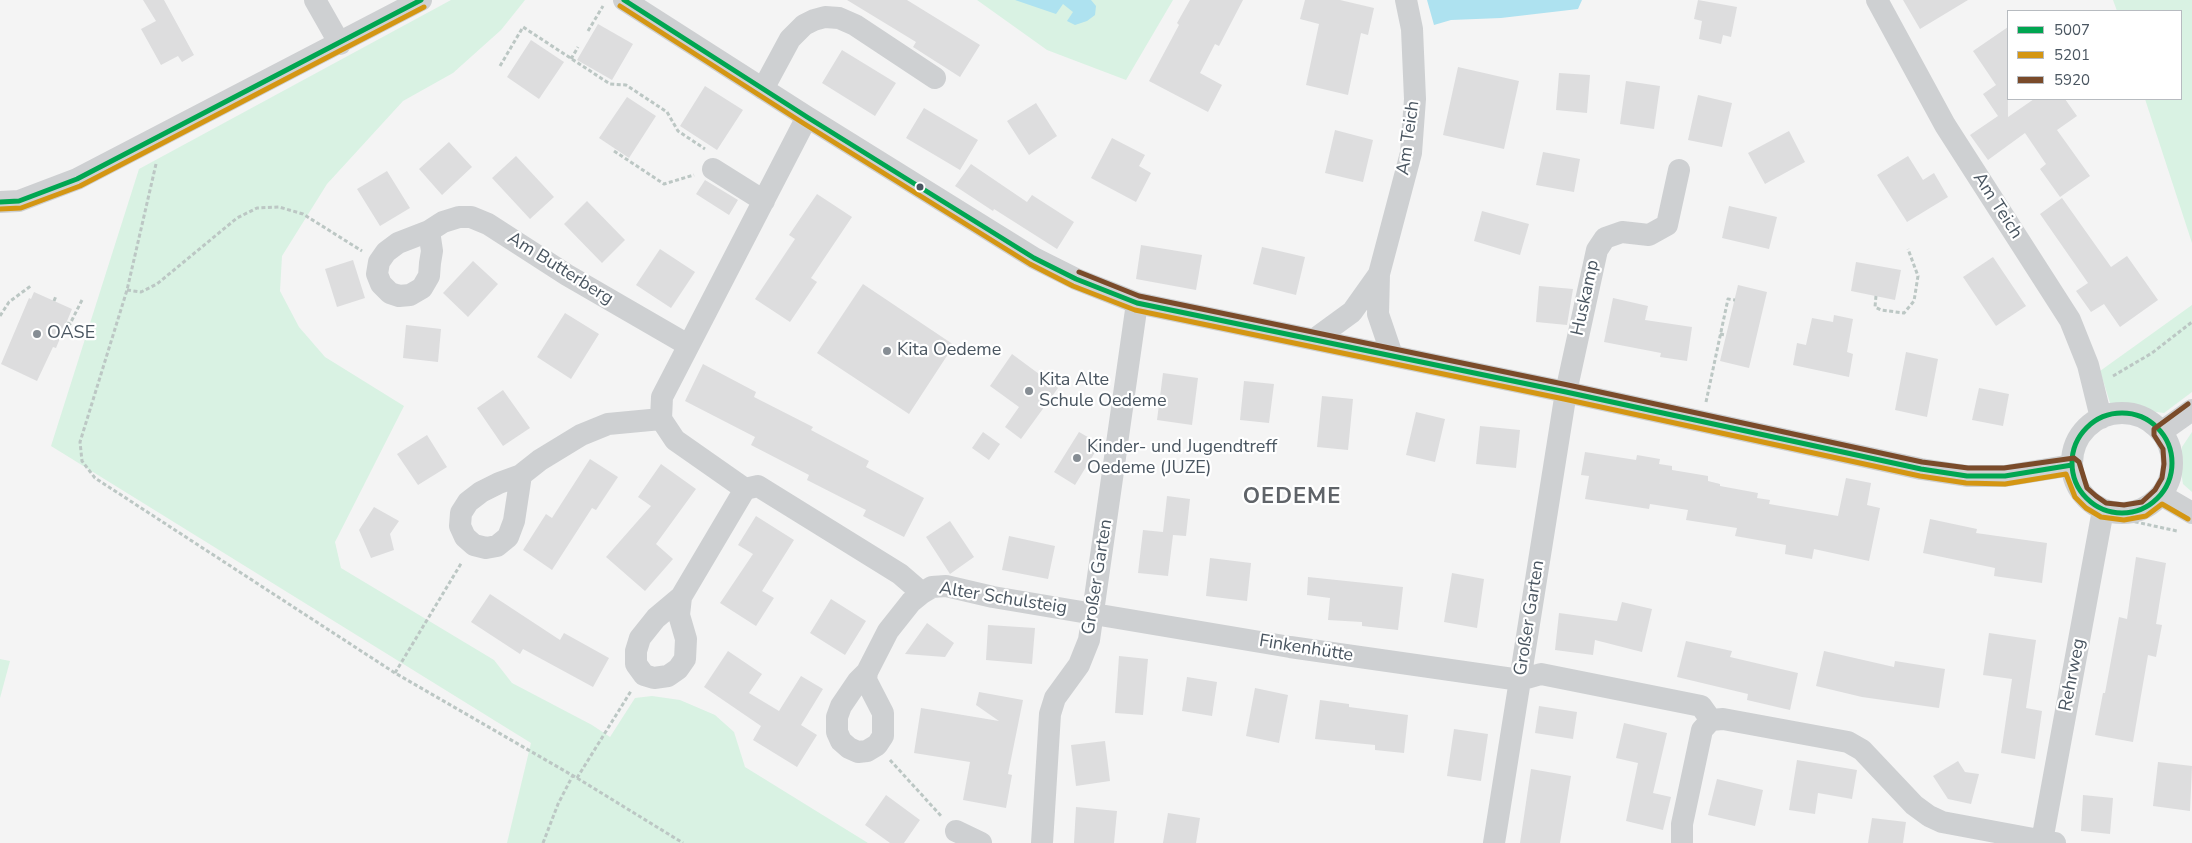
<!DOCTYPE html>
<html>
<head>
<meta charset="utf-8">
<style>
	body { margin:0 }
	#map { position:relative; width:2192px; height:843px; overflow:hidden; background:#f4f4f4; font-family:"Nunito Sans",sans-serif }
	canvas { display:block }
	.legend { position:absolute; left:2007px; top:10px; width:175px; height:90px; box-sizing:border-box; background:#fff; border:1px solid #b7bbc0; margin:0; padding:6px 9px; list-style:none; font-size:15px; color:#4a5661 }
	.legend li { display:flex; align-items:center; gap:10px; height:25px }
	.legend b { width:25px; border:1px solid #b7bbc0 }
</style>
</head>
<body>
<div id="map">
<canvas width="2192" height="843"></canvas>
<ul class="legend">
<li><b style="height:6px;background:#00a651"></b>5007</li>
<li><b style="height:6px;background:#d49613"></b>5201</li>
<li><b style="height:6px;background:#7a4b2a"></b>5920</li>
</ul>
</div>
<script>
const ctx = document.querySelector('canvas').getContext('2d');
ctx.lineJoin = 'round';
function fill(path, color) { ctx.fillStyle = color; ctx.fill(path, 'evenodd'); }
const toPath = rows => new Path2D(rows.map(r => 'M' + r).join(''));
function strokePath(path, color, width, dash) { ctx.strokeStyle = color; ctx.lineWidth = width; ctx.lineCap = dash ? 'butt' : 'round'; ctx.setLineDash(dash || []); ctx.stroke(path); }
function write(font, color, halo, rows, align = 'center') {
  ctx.font = font + ' "Nunito Sans",sans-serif'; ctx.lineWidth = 4.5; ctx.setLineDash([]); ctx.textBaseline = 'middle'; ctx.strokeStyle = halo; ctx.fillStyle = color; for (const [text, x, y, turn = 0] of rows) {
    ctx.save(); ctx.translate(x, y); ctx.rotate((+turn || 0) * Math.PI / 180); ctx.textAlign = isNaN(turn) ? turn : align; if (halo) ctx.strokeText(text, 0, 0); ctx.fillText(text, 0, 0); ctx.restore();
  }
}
const green = toPath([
	[451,0,525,0,501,30,453,73,403,101,327,184,282,256,280,291,299,327,325,357,404,406,335,542,341,568,494,660,512,683,592,725,610,737,635,698,652,696,680,700,715,715,734,732,745,767,868,843,507,843,531,743,51,446,139,169],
	[977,0,1173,0,1126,80,1047,50],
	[2113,0,2192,0,2192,243,2145,99,2181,99,2181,11,2117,11],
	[2192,305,2192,392,2164,413,2111,406,2100,371],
	[2192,432,2192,492,2183,484,2180,466,2182,447],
	[0,659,10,661,0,698]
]);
const water = toPath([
	[1015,0,1091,0,1096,6,1095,15,1087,21,1075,25,1067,21,1073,12,1063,4,1056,14],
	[1427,0,1582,0,1578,9,1501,18,1451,20,1434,25]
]);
const building = toPath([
	[143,0,164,0,194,55,182,62,178,56,161,65,141,29,156,21],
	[847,0,907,0,980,45,960,77,913,47,916,42],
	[1190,0,1243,0,1219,46,1215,44,1200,73,1222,85,1208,112,1149,81,1179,25,1177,23],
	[1305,0,1340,0,1374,8,1368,35,1361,33,1348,95,1306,85,1319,24,1300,19],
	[1698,0,1737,7,1731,37,1723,35,1721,44,1699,39,1702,21,1694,19],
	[1903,0,1968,0,1920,29],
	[598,24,633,44,612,80,577,60],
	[2008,27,2008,117,2034,99,2065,99,2077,116,2057,130,2090,176,2060,197,2040,169,2046,164,2025,133,1988,160,1970,135,1998,116,1983,94,1996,85,1973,51],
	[531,40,564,62,539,99,507,77],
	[842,50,896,83,875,116,822,83],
	[1458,67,1519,81,1504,149,1443,135],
	[1559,73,1590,75,1587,113,1556,110],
	[1626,81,1660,86,1654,129,1620,124],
	[705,86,743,110,717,150,680,126],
	[1698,95,1732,103,1722,147,1688,140],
	[627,97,656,116,629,158,599,138],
	[1036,103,1057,136,1029,155,1007,121],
	[924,108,978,140,960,170,906,138],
	[1335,130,1373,140,1363,182,1325,173],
	[1789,131,1805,162,1765,184,1748,153],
	[1112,138,1145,155,1139,166,1151,173,1136,202,1091,178],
	[449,142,472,167,442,195,419,169],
	[1543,152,1580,159,1574,192,1536,185],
	[516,156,554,197,530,219,492,178],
	[1908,156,1923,180,1934,173,1948,197,1907,222,1877,175],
	[971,164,1027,202,1032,195,1074,222,1057,249,994,209,993,211,955,186],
	[387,171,410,208,380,226,357,189],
	[705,180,738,200,729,215,696,194],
	[817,194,852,217,811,278,817,282,790,322,755,299,795,239,789,235],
	[2062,198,2111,267,2127,256,2158,300,2120,327,2104,304,2091,312,2076,291,2088,283,2040,214],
	[587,201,625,240,602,263,564,224],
	[1729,206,1777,217,1769,249,1722,238],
	[1482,211,1529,224,1520,255,1474,241],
	[1141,245,1202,255,1196,290,1136,279],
	[1262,247,1305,257,1296,295,1253,284],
	[660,249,695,272,671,308,636,285],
	[1993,257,2026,306,1996,326,1963,277],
	[353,260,365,298,337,307,325,269],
	[473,261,498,284,468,317,443,293],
	[1856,262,1901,270,1895,300,1851,291],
	[863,284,954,345,909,414,817,353],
	[1738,285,1767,292,1749,368,1720,361],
	[1539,286,1573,289,1567,325,1536,322],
	[34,292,72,309,56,348,53,347,37,381,1,364,29,298,31,299],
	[1613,298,1648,306,1645,320,1692,327,1687,361,1660,357,1661,353,1604,342],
	[565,313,599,334,571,379,537,357],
	[1834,315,1853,319,1847,352,1853,354,1849,377,1793,365,1797,343,1806,345,1812,318,1833,322],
	[406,325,441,329,438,362,403,358],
	[1906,352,1938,359,1927,417,1895,410],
	[1012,354,1058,388,1021,439,1005,427,1019,407,990,386],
	[703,364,756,392,754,397,813,427,811,430,869,461,866,467,924,498,904,537,863,516,866,510,807,480,809,475,751,445,755,437,685,401],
	[1163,373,1198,378,1192,425,1157,420],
	[1244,381,1274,384,1269,423,1240,420],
	[1979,388,2009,394,2003,426,1972,420],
	[503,390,530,428,503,446,477,408],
	[1322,396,1353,399,1348,450,1317,447],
	[1416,412,1445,419,1435,462,1406,455],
	[1480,426,1520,430,1516,468,1476,464],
	[983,432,1000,444,989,460,972,448],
	[1079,432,1100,444,1075,485,1054,472],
	[427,435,447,467,418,485,397,454],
	[1585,452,1636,460,1637,455,1660,459,1659,464,1672,466,1672,470,1708,476,1708,481,1720,484,1720,486,1758,493,1757,498,1770,500,1769,504,1838,516,1846,478,1871,483,1867,505,1880,508,1869,561,1814,549,1812,559,1785,554,1786,545,1735,536,1737,528,1686,520,1688,510,1650,504,1649,509,1585,499,1589,476,1581,475],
	[590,459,618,477,596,510,592,508,552,570,523,550,546,514,552,518],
	[661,464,696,489,656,544,673,559,645,591,606,557,651,506,638,497],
	[1167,496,1190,499,1186,536,1173,535,1168,576,1138,573,1143,530,1163,532],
	[374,507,399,521,390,534,394,550,371,558,359,530],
	[756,516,794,540,762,591,774,598,756,626,720,603,753,554,738,545],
	[1930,519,1977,529,1976,533,2047,543,2042,583,1994,576,1995,568,1923,553],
	[950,521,974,557,950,574,926,537],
	[1009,536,1055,546,1048,579,1002,570],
	[2136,557,2166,563,2156,624,2162,625,2156,657,2148,655,2133,742,2095,735,2103,693,2105,693,2119,617,2127,619],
	[1210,558,1251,563,1247,601,1206,596],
	[1452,573,1484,579,1477,628,1444,622],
	[1308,577,1403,587,1398,630,1362,626,1362,622,1328,620,1330,598,1307,595],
	[490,594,560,640,564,633,609,658,593,687,523,649,520,654,471,622],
	[831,599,866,621,845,655,810,633],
	[1622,602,1652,609,1642,652,1595,640,1593,655,1555,650,1559,613,1617,621],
	[927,623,954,643,945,657,905,654],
	[988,625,1035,628,1032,664,986,660],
	[1989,633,2036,640,2026,708,2042,711,2035,759,2001,753,2012,679,1983,675],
	[1686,641,1732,651,1730,657,1798,673,1790,710,1747,700,1748,694,1677,677],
	[728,651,762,674,749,693,779,711,801,676,823,689,801,725,817,735,797,767,753,740,761,726,704,687],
	[1824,651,1894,667,1895,661,1945,669,1939,708,1862,697,1816,686],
	[1119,656,1148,659,1143,715,1115,713],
	[1187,677,1217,682,1212,716,1182,711],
	[1255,688,1288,695,1279,743,1246,736],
	[979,692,1023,700,1008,774,1012,775,1006,808,963,800,970,762,914,753,921,708,999,721,976,705],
	[1320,700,1349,704,1349,707,1408,715,1404,753,1375,750,1375,745,1315,739],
	[1539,706,1577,712,1573,739,1535,733],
	[1624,723,1667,733,1653,793,1671,797,1663,830,1626,821,1638,763,1616,758],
	[1454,729,1488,734,1481,781,1447,776],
	[1105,741,1110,781,1076,786,1071,745],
	[1797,760,1857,770,1852,799,1818,793,1815,814,1789,810],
	[1958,761,1965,772,1979,774,1971,804,1948,799,1933,776],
	[2158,762,2192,766,2190,811,2153,806],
	[1531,769,1571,776,1560,843,1520,843],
	[1717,779,1763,790,1755,826,1708,815],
	[886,795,920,820,904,843,890,843,865,825],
	[2083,795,2113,798,2110,834,2081,831],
	[1076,807,1117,811,1114,843,1074,843],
	[1168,813,1200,818,1196,843,1163,843],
	[1872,818,1906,822,1903,843,1868,843]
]);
const path = toPath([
	[588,31,603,6],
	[571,59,578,47],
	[500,66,523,27,610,84,626,85,667,112,678,131,705,149],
	[614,151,664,184,694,175],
	[156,164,127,290,80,442,82,461,95,478,395,673,577,778,683,843],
	[127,290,141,292,157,284,237,218,257,208,279,207,303,214,362,251],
	[1876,296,1875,307,1881,310,1904,313,1914,301,1918,276,1908,249],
	[54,301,56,296],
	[0,316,9,302,32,285],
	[67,323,70,324,82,300],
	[1720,334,1726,335],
	[2113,376,2152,353,2192,322],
	[1706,402,1728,299,1735,300],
	[2122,519,2177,531],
	[395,673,462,562],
	[890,760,942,817],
	[577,778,631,691],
	[543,843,558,804,573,775]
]);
const minor = toPath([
	[315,0,340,44],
	[624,0,807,117,1034,258,1076,279,1137,303,1566,392,1921,469,1967,476,2005,476,2072,465],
	[1877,0,1945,125,2070,320,2088,365,2101,418],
	[763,89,790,39,804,25,814,20,825,17,839,18,855,25,935,78],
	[713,169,764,201],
	[0,202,19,201,77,179,421,0],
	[429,231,432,251,430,263,429,276,422,288,410,295,399,296,390,293,381,284,377,274,379,262,386,252,398,243,429,231,443,222,459,217,471,217,488,224,567,275,688,345],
	[1315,339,1352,312,1379,274],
	[1392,355,1378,314,1379,274,1411,153,1415,99,1412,29,1406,0],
	'2072 463a50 50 0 1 1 100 0a50 50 0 1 1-100 0Z',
	[2161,432,2192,410],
	[521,475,514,521,508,537,497,546,486,548,474,545,465,537,460,526,461,513,468,502,481,492,499,483,521,475,540,460,581,435,608,424,661,419],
	[745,489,675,440,661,419,662,397,807,117],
	[745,489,758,486,900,574,922,593],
	[2161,495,2192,513],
	[681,597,679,615,686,639,685,659,678,669,668,676,654,678,644,675,636,664,636,651,640,638,656,618,681,597,745,489],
	[867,672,858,681,841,706,837,717,837,732,841,741,849,748,858,752,867,751,877,745,883,736,883,713,866,680,867,672,888,631,911,602,922,593,932,587,946,586,993,597,1290,647,1520,680,1541,674,1701,706,1711,720],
	[956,831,981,843],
	[2042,841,2103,510],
	[1042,843,1050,714,1055,698,1079,665,1089,640,1137,303],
	[1494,843,1566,392,1597,250,1605,238,1622,232,1649,235,1667,225,1679,170],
	[1682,843,1682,824,1702,730,1711,720,1723,719,1848,742,1862,750,1914,805,1929,816,1942,822,2055,843]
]);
const bus1 = toPath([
	[624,0,807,117,1034,258,1076,279,1137,303,1566,392,1921,469,1967,476,2005,476,2072,465],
	[0,202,19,201,77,179,421,0],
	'2072 463a50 50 0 1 1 100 0a50 50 0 1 1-100 0Z'
]);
const bus2 = toPath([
	[620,6,803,123,1030,264,1073,286,1135,310,1564,399,1920,476,1966,483,2005,484,2066,474,2075,497,2086,508,2101,517,2124,520,2146,516,2162,504,2188,519],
	[0,209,21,208,80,186,424,7]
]);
const bus3 = toPath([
	[1079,272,1139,296,1568,385,1922,462,1968,468,2004,468,2074,458,2079,462,2087,488,2096,496,2106,503,2124,505,2142,502,2155,490,2162,478,2164,464,2163,449,2154,435,2154,429,2188,404]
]);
const markers = [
	[920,187,4.5,"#4a5661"],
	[37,334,5,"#868d94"],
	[887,351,5,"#868d94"],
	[1029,391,5,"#868d94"],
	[1077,458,5,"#868d94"]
];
const streetNames = [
	["Am Teich",1409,138,-82],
	["Am Teich",1997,206,57],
	["Am Butterberg",560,269,32],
	["Huskamp",1586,298,-78],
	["Großer Garten",1098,577,-81],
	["Alter Schulsteig",1003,599,9],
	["Großer Garten",1530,618,-81],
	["Finkenhütte",1306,649,9],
	["Rehrweg",2073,675,-79]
];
const poiNames = [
	["OASE",47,334],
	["Kita Oedeme",897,351],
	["Kita Alte",1039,381],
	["Schule Oedeme",1039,402],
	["Kinder- und Jugendtreff",1087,448],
	["Oedeme (JUZE)",1087,469]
];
const districtNames = [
	["OEDEME",1292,498]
];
fill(green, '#d9f2e3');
fill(water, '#aee2f0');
fill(building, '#ddddde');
strokePath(path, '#bcc7c4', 3, [4, 2.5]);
strokePath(minor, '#ced0d2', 22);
strokePath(bus1, '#00a651', 5);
strokePath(bus2, '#d49613', 5);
strokePath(bus3, '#7a4b2a', 5);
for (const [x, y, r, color] of markers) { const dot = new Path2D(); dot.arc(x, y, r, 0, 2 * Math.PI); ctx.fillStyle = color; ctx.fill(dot); strokePath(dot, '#fff', 2); }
write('18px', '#4a5661', '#fff', streetNames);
write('18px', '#4a5661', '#fff', poiNames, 'left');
ctx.letterSpacing = '1px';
write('bold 22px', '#5f6368', '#fff', districtNames);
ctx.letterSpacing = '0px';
</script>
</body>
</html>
